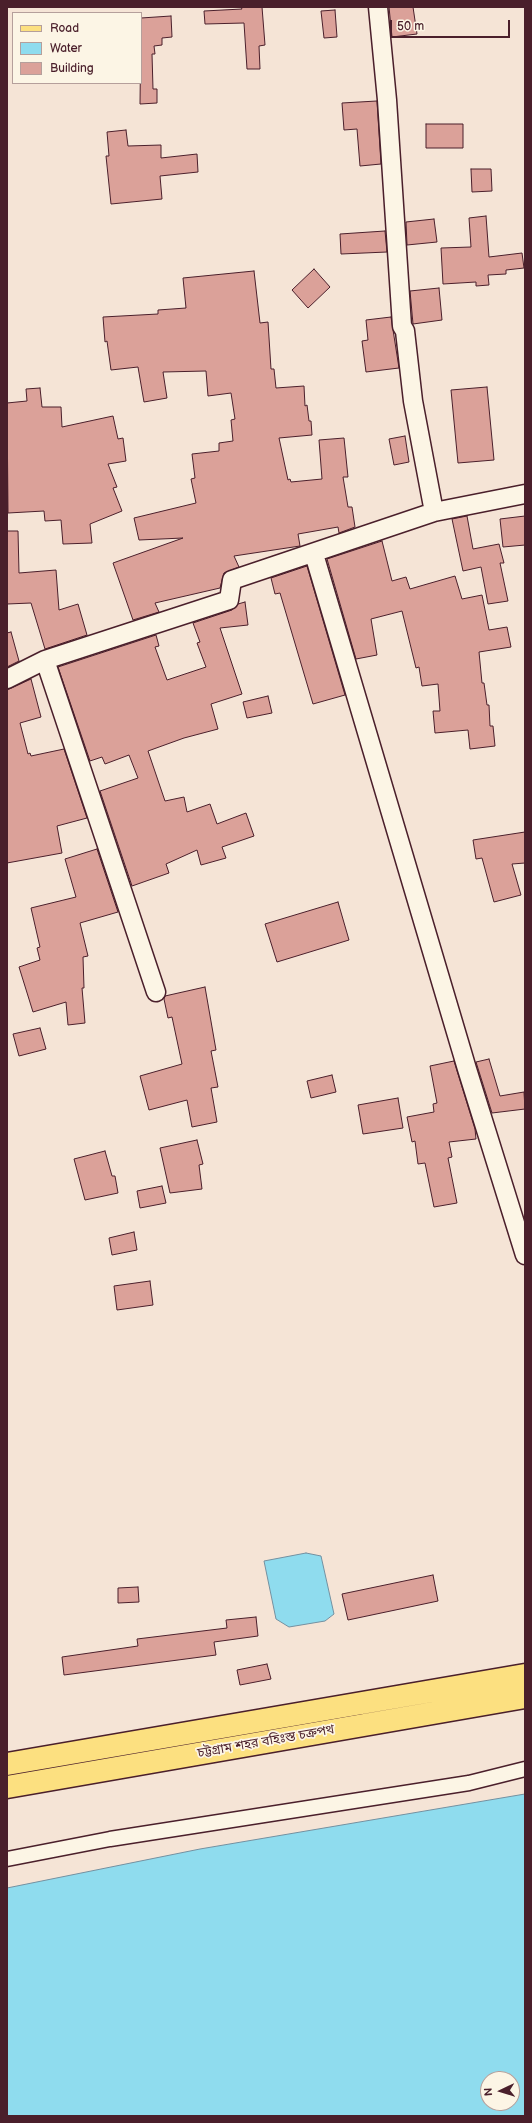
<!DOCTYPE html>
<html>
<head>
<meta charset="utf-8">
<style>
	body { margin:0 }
	#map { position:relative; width:532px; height:2123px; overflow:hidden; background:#f5e4d6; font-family:"Balsamiq Sans",sans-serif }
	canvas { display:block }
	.frame { position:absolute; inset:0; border:8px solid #4a1f2b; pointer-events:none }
	.legend { position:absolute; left:12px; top:12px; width:130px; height:72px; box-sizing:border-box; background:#fcf5e5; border:1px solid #b59f9b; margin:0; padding:5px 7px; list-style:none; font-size:12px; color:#4a1f2b }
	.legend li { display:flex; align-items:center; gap:8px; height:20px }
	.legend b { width:20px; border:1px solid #b59f9b }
	.north { position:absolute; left:480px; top:2071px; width:40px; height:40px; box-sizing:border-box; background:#fcf5e5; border:1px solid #b59f9b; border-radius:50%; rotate:266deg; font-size:11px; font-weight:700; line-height:16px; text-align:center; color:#4a1f2b }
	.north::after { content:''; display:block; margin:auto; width:14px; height:18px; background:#4a1f2b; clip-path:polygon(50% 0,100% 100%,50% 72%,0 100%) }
	.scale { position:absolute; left:390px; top:20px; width:120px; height:18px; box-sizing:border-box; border:2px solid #4a1f2b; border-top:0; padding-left:5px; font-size:12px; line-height:14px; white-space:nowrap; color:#4a1f2b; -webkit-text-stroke:3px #fcf5e5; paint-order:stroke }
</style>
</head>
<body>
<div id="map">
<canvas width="532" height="2123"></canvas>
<div class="frame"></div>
<ul class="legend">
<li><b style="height:5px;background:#fce080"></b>Road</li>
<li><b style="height:11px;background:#8fdcee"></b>Water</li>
<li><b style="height:11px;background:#dba199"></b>Building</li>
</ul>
<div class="north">N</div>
<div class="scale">50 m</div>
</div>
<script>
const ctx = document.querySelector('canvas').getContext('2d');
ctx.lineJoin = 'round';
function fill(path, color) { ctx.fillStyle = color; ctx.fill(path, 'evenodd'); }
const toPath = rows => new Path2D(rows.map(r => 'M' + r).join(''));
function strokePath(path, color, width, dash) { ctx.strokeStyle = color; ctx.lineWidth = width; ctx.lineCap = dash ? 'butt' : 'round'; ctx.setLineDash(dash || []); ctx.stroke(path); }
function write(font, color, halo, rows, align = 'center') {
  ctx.font = font + ' "Balsamiq Sans","Noto Sans Bengali",sans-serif'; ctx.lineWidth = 3.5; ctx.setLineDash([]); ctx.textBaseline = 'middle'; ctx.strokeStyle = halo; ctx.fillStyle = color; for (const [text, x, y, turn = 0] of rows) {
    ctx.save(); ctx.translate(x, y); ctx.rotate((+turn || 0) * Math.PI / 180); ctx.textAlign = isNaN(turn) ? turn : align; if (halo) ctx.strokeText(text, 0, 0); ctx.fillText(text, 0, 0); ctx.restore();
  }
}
const water = toPath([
	[306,1553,321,1556,334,1614,325,1621,289,1627,276,1619,264,1561,306,1553],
	[525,1794,525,2116,7,2116,7,1888,200,1849,525,1794],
	[488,2079,512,2079,512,2103,488,2103,488,2079]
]);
const building = toPath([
	[241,7,262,7,265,45,259,46,260,69,247,69,244,23,205,24,204,11,242,9,241,7],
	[389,7,413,7,417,34,392,37,389,7],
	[335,10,337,37,324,38,321,11,335,10],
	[171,16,172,37,162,38,162,45,154,46,155,54,152,54,153,89,157,89,157,103,140,104,141,18,171,16],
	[377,101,381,164,360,166,357,129,344,130,342,103,377,101],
	[426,124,463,124,463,148,426,148,426,124],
	[126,130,128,146,161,145,161,158,197,154,198,172,160,176,162,199,111,204,106,156,109,156,107,132,126,130],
	[471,169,491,169,492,191,472,192,471,169],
	[486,216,489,257,522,253,524,268,506,270,506,274,488,275,489,285,476,286,476,282,443,284,441,248,471,247,469,218,486,216],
	[434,219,437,242,407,245,406,222,434,219],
	[385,231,387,252,341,254,340,234,385,231],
	[314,269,330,287,308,308,292,290,314,269],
	[254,271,260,323,268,322,271,369,274,369,276,388,304,386,305,406,307,405,309,421,311,421,312,435,279,438,288,480,290,479,291,482,322,479,319,440,344,438,348,477,343,477,348,507,352,507,355,527,339,533,338,527,298,534,300,546,234,556,239,567,224,573,220,588,155,603,159,612,133,620,113,563,183,538,139,540,134,518,196,503,191,479,195,478,192,454,219,451,219,443,233,441,231,420,235,419,231,393,208,396,206,371,163,372,167,398,144,402,138,367,111,370,107,341,105,342,103,317,158,314,158,310,186,308,183,278,254,271],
	[439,288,442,320,413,324,410,291,439,288],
	[391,317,399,368,366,372,362,341,368,340,366,320,391,317],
	[487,387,494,460,458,463,451,390,487,387],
	[40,388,42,407,61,407,62,427,113,416,118,439,123,438,126,461,108,464,117,487,113,488,122,511,90,524,92,543,63,544,61,520,45,521,44,511,8,513,7,403,27,401,26,389,40,388],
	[405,436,409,462,394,465,389,439,405,436],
	[467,516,473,549,499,544,504,563,500,563,508,601,488,604,481,567,463,571,452,519,467,516],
	[525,516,525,545,503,547,500,519,525,516],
	[7,531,18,531,19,573,56,570,59,610,78,604,87,635,45,649,31,603,7,604,7,531],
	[382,541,392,581,406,577,410,589,455,576,462,599,482,595,489,630,507,627,511,647,479,652,482,683,484,683,487,705,489,705,490,726,493,726,495,746,470,749,468,730,435,733,433,711,440,711,438,684,422,686,419,667,416,668,402,611,371,619,377,655,356,659,327,559,382,541],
	[307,566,345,695,313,704,280,593,275,594,271,578,307,566],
	[245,602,248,625,220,628,242,694,211,704,218,729,184,738,148,751,165,801,184,797,187,812,210,804,217,824,246,813,254,836,222,847,226,858,201,865,197,850,166,864,169,873,132,886,100,791,138,778,129,755,105,764,102,757,90,761,58,667,156,635,159,646,155,647,167,680,206,667,197,643,200,642,193,623,232,610,238,604,245,602],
	[11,632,19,661,7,667,7,633,11,632],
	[31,679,41,717,20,723,28,754,30,753,31,756,64,749,87,818,57,826,62,853,7,863,7,690,31,679],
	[268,696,272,713,247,718,243,702,268,696],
	[525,832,525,863,512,864,521,895,494,902,482,858,476,859,473,840,525,832],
	[97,849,118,912,80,923,88,956,83,957,84,988,82,988,85,1023,68,1025,66,1002,33,1012,19,967,40,960,37,948,40,947,31,908,76,897,65,859,97,849],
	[338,902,349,940,277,962,265,924,338,902],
	[205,987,216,1050,211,1051,218,1087,211,1088,217,1122,192,1127,187,1100,149,1110,140,1076,182,1064,172,1017,168,1018,164,999,165,996,205,987],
	[40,1028,46,1049,19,1056,13,1034,40,1028],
	[489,1059,500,1096,524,1092,525,1109,492,1113,476,1062,489,1059],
	[454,1061,475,1129,476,1139,449,1142,452,1157,448,1158,457,1203,434,1207,425,1163,418,1164,415,1141,412,1142,407,1117,434,1112,433,1104,437,1103,430,1066,454,1061],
	[332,1075,336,1092,311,1098,307,1081,332,1075],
	[398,1098,403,1128,363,1134,358,1105,398,1098],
	[197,1140,203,1164,199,1165,202,1189,170,1193,160,1148,197,1140],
	[105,1151,112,1176,115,1176,118,1193,85,1200,74,1159,105,1151],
	[162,1186,166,1203,140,1208,137,1191,162,1186],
	[134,1232,137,1250,112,1255,109,1238,134,1232],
	[150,1281,153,1305,117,1310,114,1286,150,1281],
	[433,1575,438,1601,348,1620,342,1594,433,1575],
	[138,1587,139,1602,118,1603,118,1588,138,1587],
	[256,1617,258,1636,214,1642,216,1655,64,1675,62,1657,138,1646,137,1639,227,1628,226,1620,256,1617],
	[267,1664,271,1679,240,1685,237,1670,267,1664]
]);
const pedestrian = toPath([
	[7,1859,110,1839,469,1783,525,1769]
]);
const minor = toPath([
	[378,7,387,100,402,326,405,331,413,401,434,512],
	[314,554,467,1069,525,1255],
	[45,660,156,992],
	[7,679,45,660,229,600,232,580,434,512,525,494]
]);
const primary = toPath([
	[7,1764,525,1675],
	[7,1787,525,1697]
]);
const streetNames = [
	["চট্টগ্রাম শহর বহিঃস্ত চক্রপথ",266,1742,-10]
];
fill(water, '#8fdcee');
strokePath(water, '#7390a0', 1);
fill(building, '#dba199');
strokePath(building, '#4a1f2b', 1);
strokePath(pedestrian, '#4a1f2b', 17);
strokePath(minor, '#4a1f2b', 21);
strokePath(primary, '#4a1f2b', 25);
strokePath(pedestrian, '#fcf5e5', 14);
strokePath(minor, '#fcf5e5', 18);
strokePath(primary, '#fce080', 22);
write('13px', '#4a1f2b', '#fcf5e5', streetNames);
</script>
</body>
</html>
